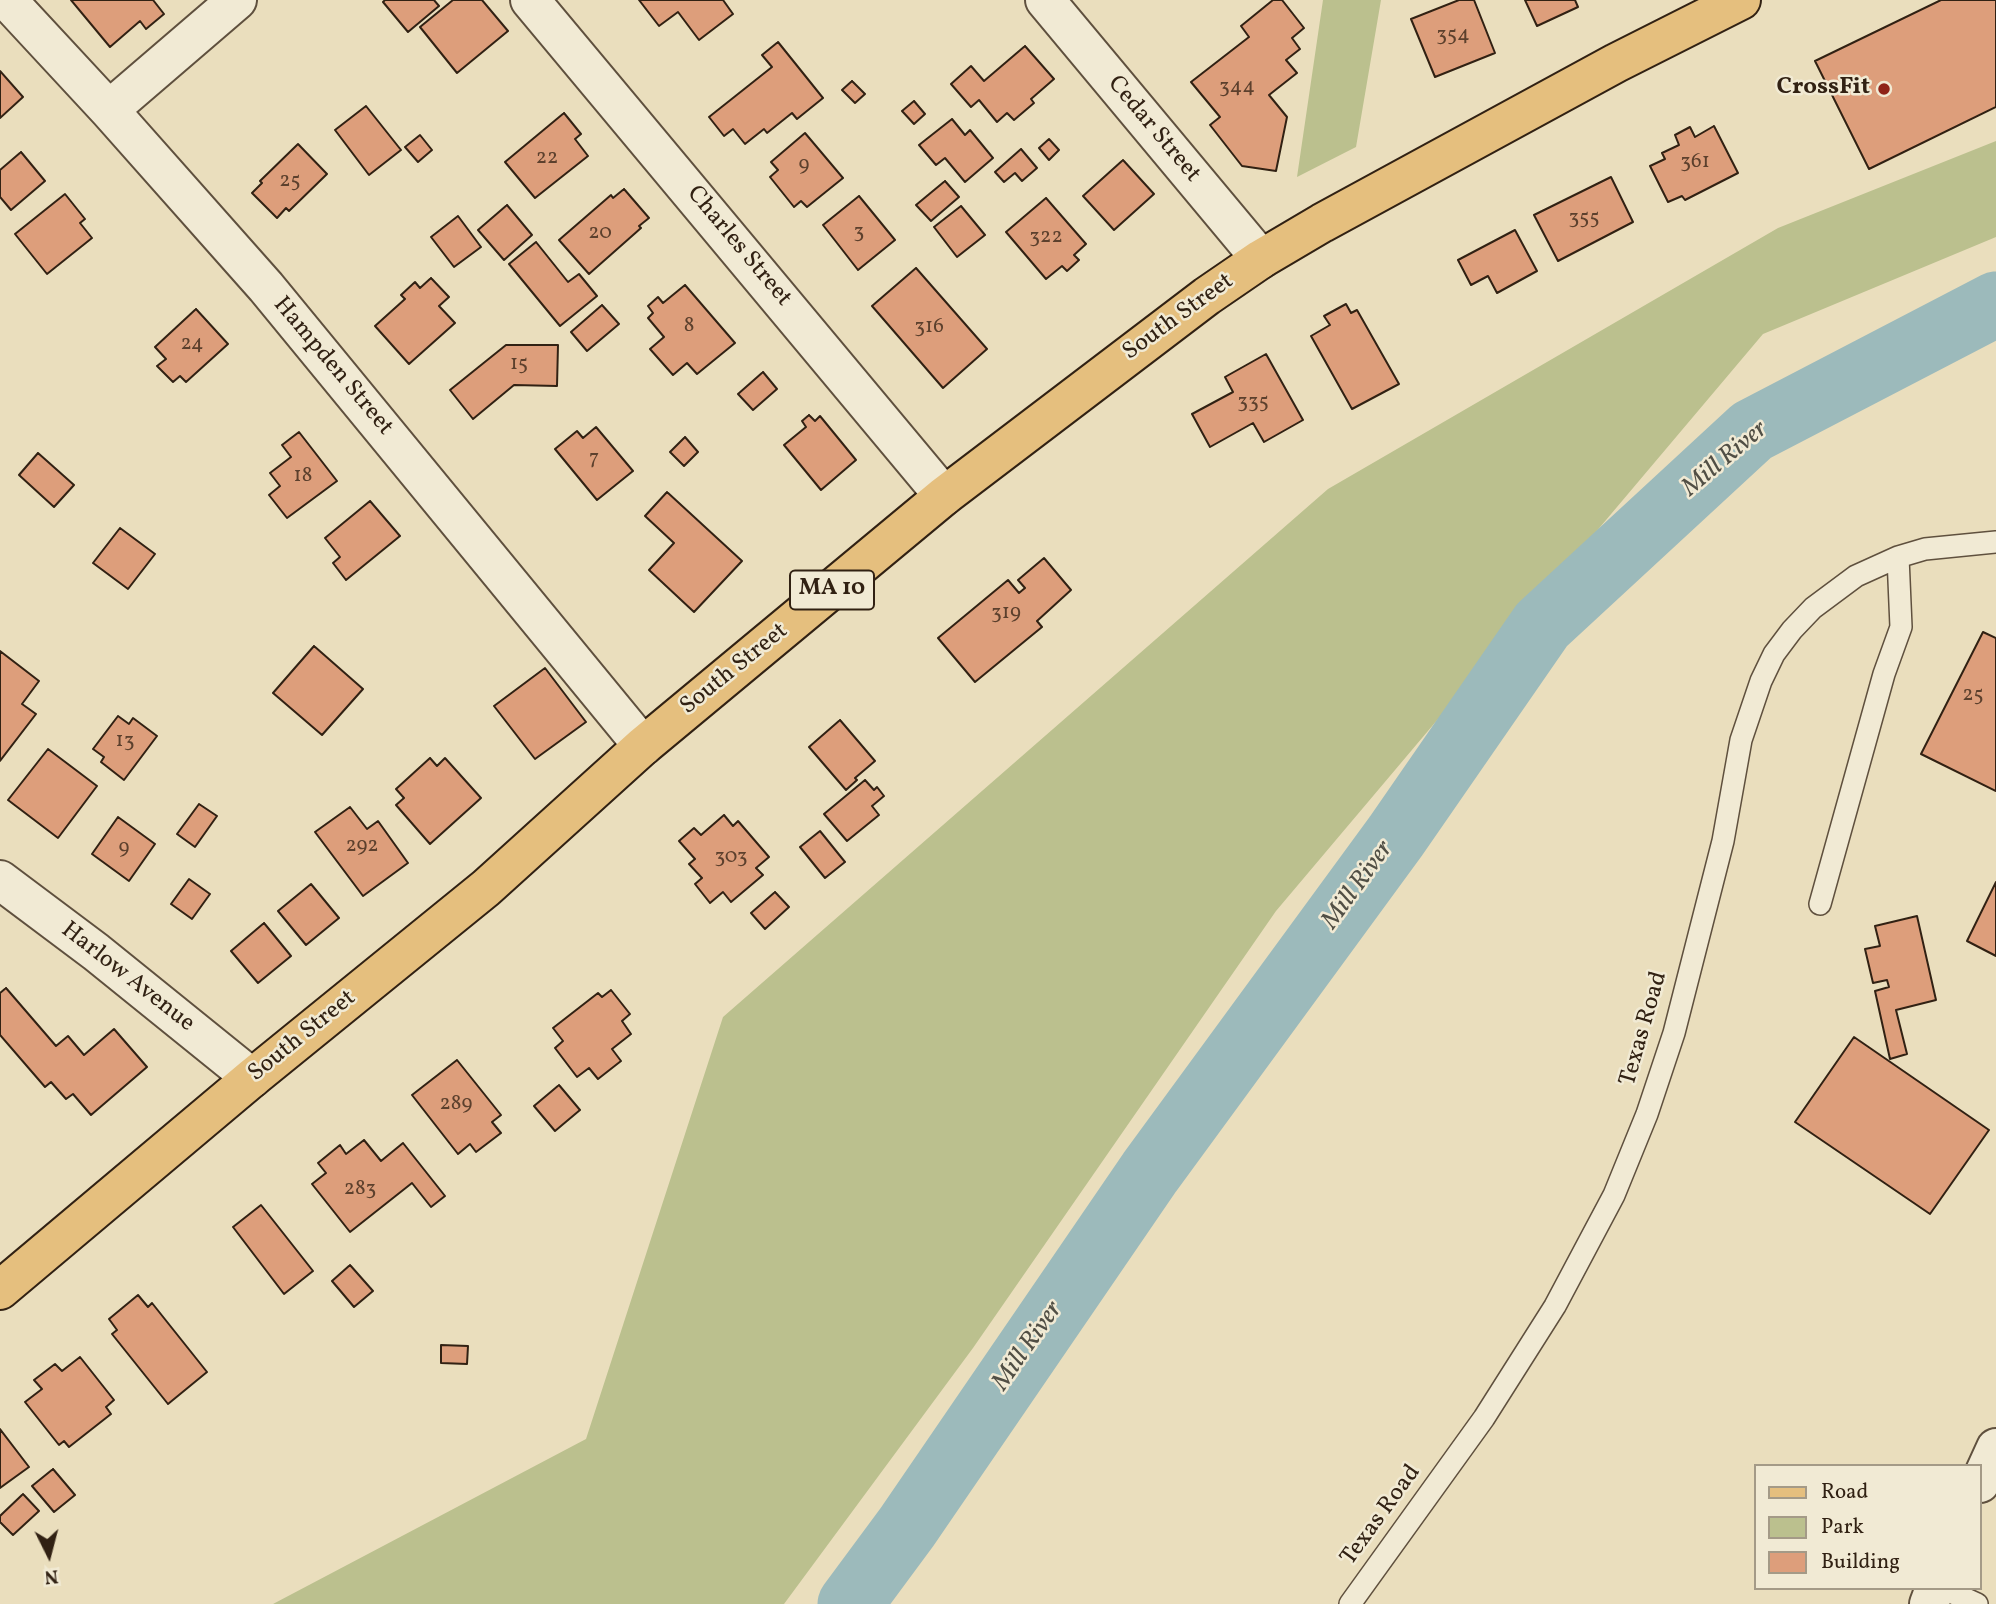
<!DOCTYPE html>
<html>
<head>
<meta charset="utf-8">
<style>
	body { margin:0 }
	#map { position:relative; width:1996px; height:1604px; overflow:hidden; background:#eadebd; font-family:Vollkorn,serif }
	canvas { display:block }
	.legend { position:absolute; left:1754px; top:1464px; width:228px; height:126px; box-sizing:border-box; background:#f1ead4; border:2px solid #a49a87; margin:0; padding:9px 12px; list-style:none; font-size:21px; color:#312113 }
	.legend li { display:flex; align-items:center; gap:14px; height:35px }
	.legend b { width:35px; border:2px solid #a49a87 }
	.north { position:absolute; left:14px; top:1520px; width:70px; height:70px; -webkit-text-stroke:5px #f1ead4; paint-order:stroke; rotate:174deg; font-size:19px; font-weight:700; line-height:28px; text-align:center; color:#312113 }
	.north::after { content:''; display:block; margin:auto; width:24px; height:32px; background:#312113; clip-path:polygon(50% 0,100% 100%,50% 72%,0 100%) }
</style>
</head>
<body>
<div id="map">
<canvas width="1996" height="1604"></canvas>
<ul class="legend">
<li><b style="height:9px;background:#e5bf7e"></b>Road</li>
<li><b style="height:19px;background:#bbc08e"></b>Park</li>
<li><b style="height:19px;background:#dd9e7b"></b>Building</li>
</ul>
<div class="north">N</div>
</div>
<script>
const g = document.querySelector('canvas').getContext('2d');
g.lineJoin = 'round';
function fillPath(path, color) {
  g.fillStyle = color;
  g.fill(path, 'evenodd');
}
function shape(rows) {
  const path = new Path2D();
  for (const r of rows) {
    path.moveTo(r[0], r[1]);
    for (let i = 2; i < r.length; i += 2) path.lineTo(r[i], r[i + 1]);
  }
  return path;
}
function trace(path, color, width, dash) {
  g.strokeStyle = color;
  g.lineWidth = width;
  g.lineCap = dash ? 'butt' : 'round';
  g.setLineDash(dash || []);
  g.stroke(path);
}
function drawText(font, color, halo, rows, align = 'center') {
  g.font = font + ' Vollkorn,serif';
  g.lineWidth = 5;
  g.setLineDash([]);
  g.textBaseline = 'middle';
  g.strokeStyle = halo;
  g.fillStyle = color;
  for (const [text, x, y, turn = 0] of rows) {
    g.save();
    g.translate(x, y);
    g.rotate((+turn || 0) * Math.PI / 180);
    g.textAlign = isNaN(turn) ? turn : align;
    if (halo) g.strokeText(text, 0, 0);
    g.fillText(text, 0, 0);
    g.restore();
  }
}
const green = shape([
	[1323,0,1381,0,1356,147,1297,177],
	[1996,141,1996,237,1763,334,1276,911,973,1348,784,1604,273,1604,586,1439,723,1017,1328,489,1778,228]
]);
const river = shape([
	[850,1604,907,1527,1150,1172,1396,836,1542,625,1752,431,1996,304]
]);
const building = shape([
	[71,0,153,0,164,14,146,29,140,21,110,47,71,0],
	[385,0,434,0,439,6,408,32,383,2,385,0],
	[453,0,482,0,508,31,457,73,420,27,453,0],
	[639,0,723,0,733,14,699,40,678,12,659,26,639,0],
	[1273,0,1282,0,1304,28,1292,38,1300,49,1286,60,1297,73,1269,95,1287,117,1276,171,1242,166,1210,125,1220,117,1191,82,1249,37,1241,26,1273,0],
	[1459,0,1474,0,1495,53,1435,77,1411,19,1459,0],
	[1525,0,1575,0,1578,7,1537,26,1525,0],
	[1941,0,1996,0,1996,107,1869,169,1815,61,1941,0],
	[778,42,823,98,797,119,792,113,767,133,764,129,745,144,733,129,724,136,709,117,772,67,762,55,778,42],
	[1025,46,1054,79,1031,99,1034,103,1014,120,1007,113,997,122,979,100,971,107,951,84,971,66,984,81,1025,46],
	[0,71,23,97,0,118,0,71],
	[852,81,865,94,855,103,842,90,852,81],
	[914,101,925,114,914,124,902,111,914,101],
	[366,106,401,150,369,175,335,130,366,106],
	[564,113,581,134,575,139,588,156,535,198,505,162,564,113],
	[952,119,965,135,970,130,993,158,965,182,945,158,936,165,919,145,952,119],
	[1714,126,1738,173,1685,200,1682,196,1668,202,1650,166,1665,159,1662,153,1679,145,1675,135,1690,127,1695,137,1714,126],
	[805,133,843,178,807,207,801,201,794,207,770,177,778,170,771,162,805,133],
	[420,135,432,150,418,162,405,147,420,135],
	[1049,139,1059,150,1049,160,1039,148,1049,139],
	[298,144,327,174,289,211,286,208,277,218,252,193,262,183,260,181,298,144],
	[1021,149,1037,168,1022,181,1015,173,1004,182,995,172,1021,149],
	[21,152,45,181,11,210,0,197,0,170,21,152],
	[1123,160,1154,194,1114,230,1083,196,1123,160],
	[1611,177,1633,222,1558,261,1534,215,1611,177],
	[945,181,959,197,931,221,916,205,945,181],
	[624,189,649,218,639,226,641,228,589,274,559,240,611,195,613,198,624,189],
	[65,194,85,219,80,223,92,238,47,274,15,234,65,194],
	[859,196,895,240,858,270,823,225,859,196],
	[1046,198,1086,244,1074,255,1079,260,1067,271,1062,266,1046,279,1006,232,1046,198],
	[507,205,532,235,504,260,478,230,507,205],
	[961,206,985,235,957,257,934,227,961,206],
	[458,216,481,247,454,267,431,237,458,216],
	[1515,230,1537,271,1497,293,1488,276,1471,285,1458,260,1515,230],
	[536,242,568,282,579,274,597,296,560,326,509,264,536,242],
	[916,268,987,349,943,388,872,306,916,268],
	[431,278,449,297,439,306,455,323,409,364,375,326,405,299,401,295,415,282,420,288,431,278],
	[685,285,735,343,697,374,687,363,673,375,650,349,664,337,648,318,653,313,648,306,658,297,663,303,685,285],
	[1346,304,1351,313,1357,310,1399,384,1352,409,1311,336,1330,325,1324,316,1346,304],
	[602,305,619,324,587,351,571,332,602,305],
	[196,309,228,344,186,382,180,376,173,382,157,366,166,359,155,347,196,309],
	[506,345,558,345,557,386,514,385,473,419,450,390,506,345],
	[1266,354,1303,420,1264,442,1253,423,1210,447,1192,414,1233,392,1225,377,1266,354],
	[763,372,777,389,753,410,738,394,763,372],
	[809,415,815,421,820,416,856,460,821,490,784,445,806,427,802,421,809,415],
	[596,427,633,471,597,500,555,449,577,431,583,438,596,427],
	[299,432,337,481,287,518,269,495,280,486,270,473,291,457,282,445,299,432],
	[685,437,698,452,684,466,670,452,685,437],
	[38,453,74,485,54,507,19,475,38,453],
	[667,492,742,561,694,612,649,570,674,543,645,516,667,492],
	[370,501,400,536,346,580,333,563,340,557,325,538,370,501],
	[120,528,155,554,128,589,93,563,120,528],
	[1044,558,1071,590,1037,621,1042,627,975,682,938,638,1008,580,1019,593,1025,588,1018,580,1044,558],
	[1983,632,1996,638,1996,791,1921,754,1983,632],
	[314,646,363,689,322,735,273,693,314,646],
	[0,651,39,681,22,704,36,714,0,761,0,651],
	[545,668,586,722,535,759,494,706,545,668],
	[118,716,129,724,133,718,157,736,124,780,101,762,104,757,93,749,118,716],
	[840,720,875,761,855,778,857,780,846,790,809,747,840,720],
	[48,749,97,786,58,838,8,800,48,749],
	[430,758,437,766,445,758,481,798,430,844,396,805,404,798,396,789,430,758],
	[865,780,874,790,877,787,884,796,872,806,879,815,847,841,824,814,865,780],
	[199,804,217,816,195,847,177,834,199,804],
	[350,807,367,829,378,821,408,863,363,896,315,832,350,807],
	[724,815,733,826,738,821,769,857,756,868,763,875,731,902,723,892,710,903,695,884,702,878,689,864,695,859,679,841,694,828,701,835,724,815],
	[118,817,155,844,129,881,92,854,118,817],
	[820,831,845,862,825,878,800,847,820,831],
	[189,879,210,894,192,919,171,904,189,879],
	[1996,882,1996,956,1967,941,1996,882],
	[311,884,339,918,306,945,278,911,311,884],
	[775,892,789,907,765,929,751,913,775,892],
	[1917,916,1936,1000,1896,1010,1907,1054,1890,1059,1875,991,1889,987,1887,980,1873,983,1865,949,1880,946,1875,926,1917,916],
	[264,923,291,956,258,983,231,951,264,923],
	[6,988,56,1046,68,1036,84,1055,114,1029,147,1067,91,1115,73,1094,66,1099,51,1082,45,1087,0,1035,0,993,6,988],
	[611,990,630,1014,622,1021,631,1034,612,1049,621,1061,598,1079,589,1068,577,1077,555,1048,563,1041,553,1028,598,993,602,997,611,990],
	[1854,1037,1989,1130,1930,1214,1795,1122,1854,1037],
	[457,1060,501,1115,492,1122,501,1133,476,1152,470,1144,458,1154,412,1095,457,1060],
	[559,1085,580,1110,555,1131,534,1106,559,1085],
	[364,1140,381,1161,403,1143,445,1196,431,1207,412,1183,350,1232,312,1184,326,1173,318,1163,340,1145,346,1154,364,1140],
	[261,1205,313,1271,284,1294,233,1227,261,1205],
	[350,1265,373,1291,354,1307,332,1281,350,1265],
	[138,1295,148,1307,152,1303,207,1372,168,1404,112,1334,117,1330,109,1319,138,1295],
	[441,1345,468,1346,467,1364,441,1363,441,1345],
	[80,1357,114,1400,106,1407,111,1414,69,1447,64,1441,59,1445,25,1402,42,1389,34,1380,55,1364,62,1371,80,1357],
	[0,1429,29,1467,0,1488,0,1429],
	[53,1469,75,1495,54,1512,32,1486,53,1469],
	[23,1494,39,1511,13,1535,0,1522,0,1516,23,1494]
]);
const lane = shape([
	[1820,904,1884,674,1901,627,1898,557],
	[1942,1588,1977,1604],
	[1350,1604,1484,1418,1555,1306,1614,1195,1647,1114,1674,1033,1723,841,1741,740,1761,681,1774,654,1792,630,1813,608,1856,576,1898,557,1925,549,1996,542]
]);
const street = shape([
	[7,0,109,110,266,287,643,746],
	[530,0,944,496],
	[1045,0,1261,259],
	[109,110,237,0],
	[0,880,96,952,252,1078],
	[1980,1483,1996,1448],
	[1929,1604,1935,1588]
]);
const primary = shape([
	[0,1290,252,1078,486,888,643,746,944,496,1207,296,1261,259,1322,223,1616,63,1741,0]
]);
const markers = [
	[1884,89,7,"#8f2418"]
];
const numberNames = [
	["354",1453,36],
	["344",1237,88],
	["22",547,159],
	["361",1695,163],
	["9",804,166],
	["25",290,182],
	["355",1584,219],
	["3",859,233],
	["20",600,234],
	["322",1046,238],
	["8",689,327],
	["316",929,328],
	["24",192,345],
	["15",519,365],
	["335",1253,403],
	["7",594,460],
	["18",303,477],
	["319",1006,614],
	["25",1973,696],
	["13",125,742],
	["292",362,847],
	["9",124,849],
	["303",731,858],
	["289",456,1105],
	["283",360,1190]
];
const shields = [
	[832,590,84]
];
const shieldNames = [
	["MA 10",832,590]
];
const poiNames = [
	["CrossFit",1870,89]
];
const streetNames = [
	["Cedar Street",1153,130,50],
	["Charles Street",738,247,50],
	["South Street",1179,318,-36],
	["Hampden Street",332,367,50],
	["South Street",735,670,-39],
	["Harlow Avenue",127,978,38],
	["Texas Road",1645,1029,-74],
	["South Street",303,1037,-39],
	["Texas Road",1382,1516,-54]
];
const waterNames = [
	["Mill River",1726,460,-40],
	["Mill River",1359,886,-54],
	["Mill River",1029,1347,-55]
];
fillPath(green, '#bbc08e');
trace(river, '#9cbabb', 65);
fillPath(building, '#dd9e7b');
trace(building, '#312113', 2);
trace(lane, '#5f503e', 24);
trace(street, '#5f503e', 42);
trace(primary, '#312113', 42);
trace(lane, '#f1ead4', 21);
trace(street, '#f1ead4', 38);
trace(primary, '#e5bf7e', 38);
for (const [x, y, r, color] of markers) {
  const dot = new Path2D();
  dot.arc(x, y, r, 0, 2 * Math.PI);
  g.fillStyle = color;
  g.fill(dot);
  trace(dot, '#f1ead4', 2.5);
}
drawText('21px', '#5c402d', null, numberNames);
for (const [x, y, w] of shields) {
  const box = new Path2D();
  box.roundRect(x - w / 2, y - 19.5, w, 39, 5);
  g.fillStyle = '#f1ead4';
  g.fill(box);
  trace(box, '#312113', 2);
}
drawText('bold 23px', '#312113', null, shieldNames);
drawText('bold 24px', '#312113', '#f1ead4', poiNames, 'right');
drawText('24px', '#312113', '#f1ead4', streetNames);
drawText('italic 26px', '#514f45', '#f1ead4', waterNames);
</script>
</body>
</html>
